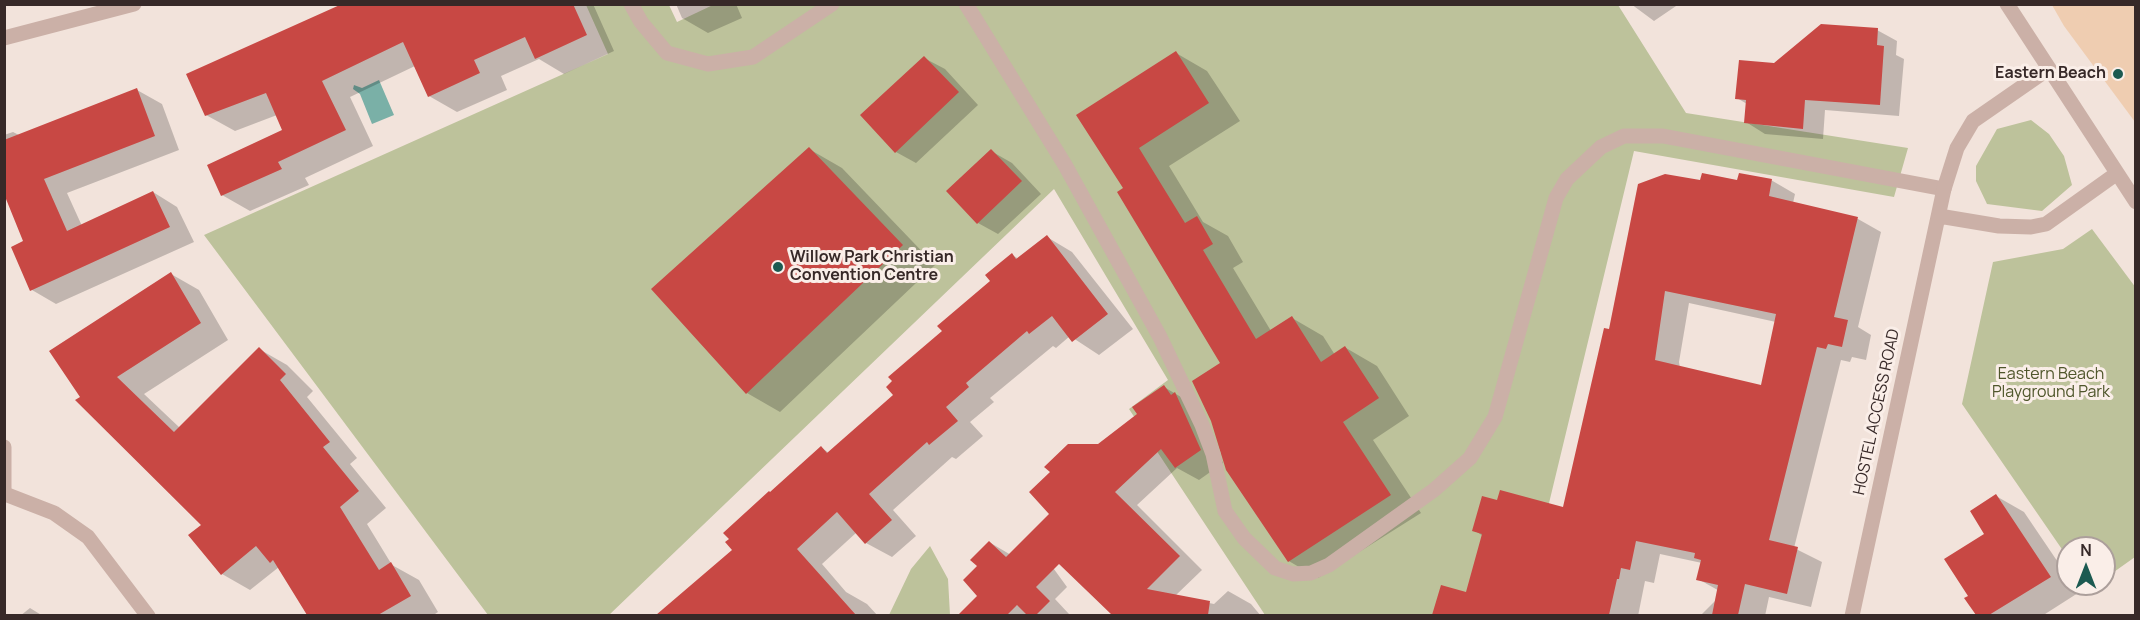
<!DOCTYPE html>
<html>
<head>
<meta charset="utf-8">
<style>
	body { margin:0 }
	#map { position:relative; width:2140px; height:620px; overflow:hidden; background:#f2e3db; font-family:Manrope,sans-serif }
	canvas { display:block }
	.frame { position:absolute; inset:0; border:6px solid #372928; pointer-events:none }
	.north { position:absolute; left:2056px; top:536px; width:60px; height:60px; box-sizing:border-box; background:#faeee8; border:2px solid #ac9f9b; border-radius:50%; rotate:0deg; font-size:16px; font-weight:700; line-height:24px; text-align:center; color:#372928 }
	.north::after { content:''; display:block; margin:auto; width:21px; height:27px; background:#1c5a51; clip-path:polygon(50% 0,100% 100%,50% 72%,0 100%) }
</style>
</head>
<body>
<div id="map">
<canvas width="2140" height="620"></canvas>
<div class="frame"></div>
<div class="north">N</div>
</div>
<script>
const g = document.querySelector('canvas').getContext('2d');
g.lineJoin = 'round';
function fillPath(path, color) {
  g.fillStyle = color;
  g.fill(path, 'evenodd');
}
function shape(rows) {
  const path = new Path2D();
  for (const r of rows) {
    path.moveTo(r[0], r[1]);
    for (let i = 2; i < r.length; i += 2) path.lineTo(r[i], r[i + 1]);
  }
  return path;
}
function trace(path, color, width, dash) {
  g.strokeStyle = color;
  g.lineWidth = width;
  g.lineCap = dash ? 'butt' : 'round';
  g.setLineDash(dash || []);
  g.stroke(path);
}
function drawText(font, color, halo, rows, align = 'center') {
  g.font = font + ' Manrope,sans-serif';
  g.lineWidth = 6;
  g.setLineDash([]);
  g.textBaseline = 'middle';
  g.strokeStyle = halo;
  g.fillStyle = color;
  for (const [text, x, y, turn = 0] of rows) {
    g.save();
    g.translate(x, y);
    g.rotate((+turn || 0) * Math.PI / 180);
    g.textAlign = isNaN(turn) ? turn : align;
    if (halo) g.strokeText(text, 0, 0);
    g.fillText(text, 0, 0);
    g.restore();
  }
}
const green = shape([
	[715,4,1618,5,1686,113,1908,148,1894,197,1634,151,1522,615,1265,615,1129,409,1168,380,1054,189,609,615,488,615,204,235,608,54,586,5,669,5,677,22],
	[2031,120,2049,134,2064,156,2072,185,2042,211,1987,204,1976,181,1976,166,1997,129],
	[2092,229,2136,288,2135,557,2104,579,2104,548,2068,548,2068,558,1962,404,1993,262,2063,249],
	[930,546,948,579,950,615,889,615,911,569]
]);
const sand = shape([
	[2052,5,2135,5,2135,122,2064,26]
]);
const water = shape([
	[379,80,394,115,372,124,360,94,353,89,354,85,362,88]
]);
const shadow = shape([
	[341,4,593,4,614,51,564,74,539,59,501,76,507,90,457,112,429,96,415,66,350,97,373,146,305,178,309,185,250,211,222,195,284,131,277,115,235,131,206,115],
	[676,4,736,4,742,18,708,33,682,18],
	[1631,4,1679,4,1654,21],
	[1877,30,1897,41,1896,55,1904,59,1899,116,1825,110,1823,139,1765,134,1746,122,1747,104,1737,98,1774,65],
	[1176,53,1207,71,1240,121,1169,166,1203,222,1228,236,1243,262,1233,268,1271,331,1292,318,1323,336,1335,355,1346,348,1377,366,1409,416,1373,440,1421,513,1318,578,1287,560,1222,363,1125,189,1078,115],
	[924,58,945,69,978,105,916,163,896,152],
	[137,90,162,104,179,150,67,193,82,226,153,192,177,207,194,242,56,304,32,290,25,242,4,190,4,135,13,132,19,135],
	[809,149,842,168,935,265,780,412,747,393],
	[991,151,1012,163,1041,194,998,234,978,223],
	[1771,180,1795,194,1793,203,1858,219,1881,232,1858,327,1871,335,1866,360,1852,357,1850,362,1841,360,1794,548,1822,562,1811,607,1769,597,1765,616,1700,616,1723,593,1698,579,1702,563,1660,554,1654,583,1645,581,1638,616,1433,616,1442,587,1467,594,1483,536,1474,530,1498,502,1564,509,1610,331,1701,182],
	[1689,303,1776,322,1762,387,1680,368,1679,362],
	[1047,237,1072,252,1133,329,1099,355,1070,336,1056,348,1053,346,990,398,994,402,970,422,983,436,956,459,952,457,893,510,916,536,892,557,866,543,857,532,822,564,846,592,867,604,878,616,659,616,734,550,822,448,829,453,895,395,944,331,992,282,1012,255,1019,259],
	[171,274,199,290,228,340,144,394,180,428,259,349,287,365,313,391,307,397,357,458,350,464,386,508,367,524,392,565,419,580,438,612,432,616,308,616,279,567,250,590,222,574,203,525,82,398],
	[1164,387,1198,407,1223,463,1199,480,1177,468,1137,505,1202,570,1175,596,1214,604,1228,591,1251,604,1261,616,1143,616,1035,488,1052,473,1099,446,1139,414],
	[1996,496,2024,512,2068,577,2068,584,2072,584,2078,593,2042,616,1977,616,1966,598,1970,596],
	[989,542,1011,555,1043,554,1067,587,1055,599,1069,614,983,616,971,604,979,596,979,566],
	[30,608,43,616,20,616]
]);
const building = shape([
	[342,4,573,4,587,35,535,59,525,37,474,60,480,73,428,97,403,42,322,81,346,130,278,162,282,169,221,196,207,165,282,130,266,93,205,116,186,74],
	[1821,24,1878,28,1877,45,1884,46,1880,105,1805,100,1803,129,1744,123,1746,100,1735,99,1739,60,1774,63],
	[1176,51,1209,103,1139,148,1185,223,1197,216,1213,244,1203,250,1256,339,1292,316,1321,362,1345,346,1379,398,1343,422,1391,495,1288,562,1226,470,1211,421,1192,381,1220,363,1117,192,1123,188,1076,115],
	[924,56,959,92,895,153,860,115],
	[137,88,155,136,44,179,67,231,153,191,170,227,30,291,11,247,23,241,4,194,4,140],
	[809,147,903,245,746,394,651,289],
	[991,149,1022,181,977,224,946,191],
	[1702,173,1737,180,1739,173,1772,179,1769,196,1858,217,1834,317,1848,320,1842,347,1828,344,1826,349,1817,347,1769,540,1798,547,1787,594,1745,584,1738,615,1712,615,1718,585,1696,580,1701,560,1694,558,1695,553,1636,541,1630,570,1621,568,1619,579,1617,579,1609,615,1432,615,1441,585,1466,592,1482,534,1472,531,1482,496,1497,500,1500,490,1563,507,1604,328,1609,329,1638,184,1665,174,1700,180],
	[1665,291,1776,314,1761,385,1655,360],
	[1047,235,1108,314,1072,342,1052,316,1029,334,1027,331,966,383,969,387,946,407,958,421,929,445,927,442,869,494,892,520,865,544,837,512,797,549,856,615,656,615,732,550,725,542,729,539,723,533,769,491,770,492,821,446,827,453,893,395,886,387,892,381,888,377,942,331,937,326,990,281,985,275,1012,253,1016,259],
	[171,272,201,323,117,377,174,432,259,347,286,374,280,380,330,442,323,447,359,491,340,507,379,570,391,562,411,596,378,615,307,615,273,560,270,563,256,546,221,575,188,535,201,525,75,400,80,397,49,351],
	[1164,385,1171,395,1175,392,1201,450,1175,468,1161,449,1115,492,1180,556,1147,589,1210,601,1208,615,1112,615,1059,564,1036,587,1050,601,1036,615,1027,615,1017,605,1007,615,958,615,977,596,963,580,977,566,970,560,989,541,1006,557,1049,514,1029,492,1050,472,1044,467,1068,444,1098,444,1137,414,1132,407],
	[1996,494,2051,577,1989,615,1976,615,1964,598,1968,596,1944,559,1984,534,1970,511]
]);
const service = shape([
	[631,4,641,22,667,53,708,64,753,57,832,4],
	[966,4,1065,165,1160,337,1202,425,1213,454,1225,511,1244,538,1275,568,1293,574,1311,573,1329,565,1434,490,1470,458,1495,417,1556,198,1567,179,1601,147,1624,136,1663,136,1944,189]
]);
const minor = shape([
	[2007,4,2136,202],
	[4,38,134,4],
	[1939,216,1999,226,2031,227,2046,224,2116,174],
	[4,447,4,495],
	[5,494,54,513,88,537,148,616],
	[1852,616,1944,189,1957,148,1973,121,2048,69]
]);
const markers = [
	[2118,74,6,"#1c5a51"],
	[778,267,6,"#1c5a51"]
];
const poiNames = [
	["Eastern Beach",2106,74],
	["Willow Park Christian",790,258,"left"],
	["Convention Centre",790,276,"left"]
];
const parkNames = [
	["Eastern Beach",2051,375],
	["Playground Park",2051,393]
];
const streetNames = [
	["HOSTEL ACCESS ROAD",1877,412,-78]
];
fillPath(green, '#bdc29b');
fillPath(sand, '#efcdb1');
fillPath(water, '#7ab0a7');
fillPath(shadow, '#0003');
fillPath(building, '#c84844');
trace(service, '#cbb0a7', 15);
trace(minor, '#cbb0a7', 15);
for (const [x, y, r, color] of markers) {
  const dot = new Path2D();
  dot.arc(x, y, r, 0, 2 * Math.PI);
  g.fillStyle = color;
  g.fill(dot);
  trace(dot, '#faeee8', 2);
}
drawText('bold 16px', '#372928', '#faeee8', poiNames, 'right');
drawText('16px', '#4f562b', '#faeee8', parkNames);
drawText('16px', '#372928', '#faeee8', streetNames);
</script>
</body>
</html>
